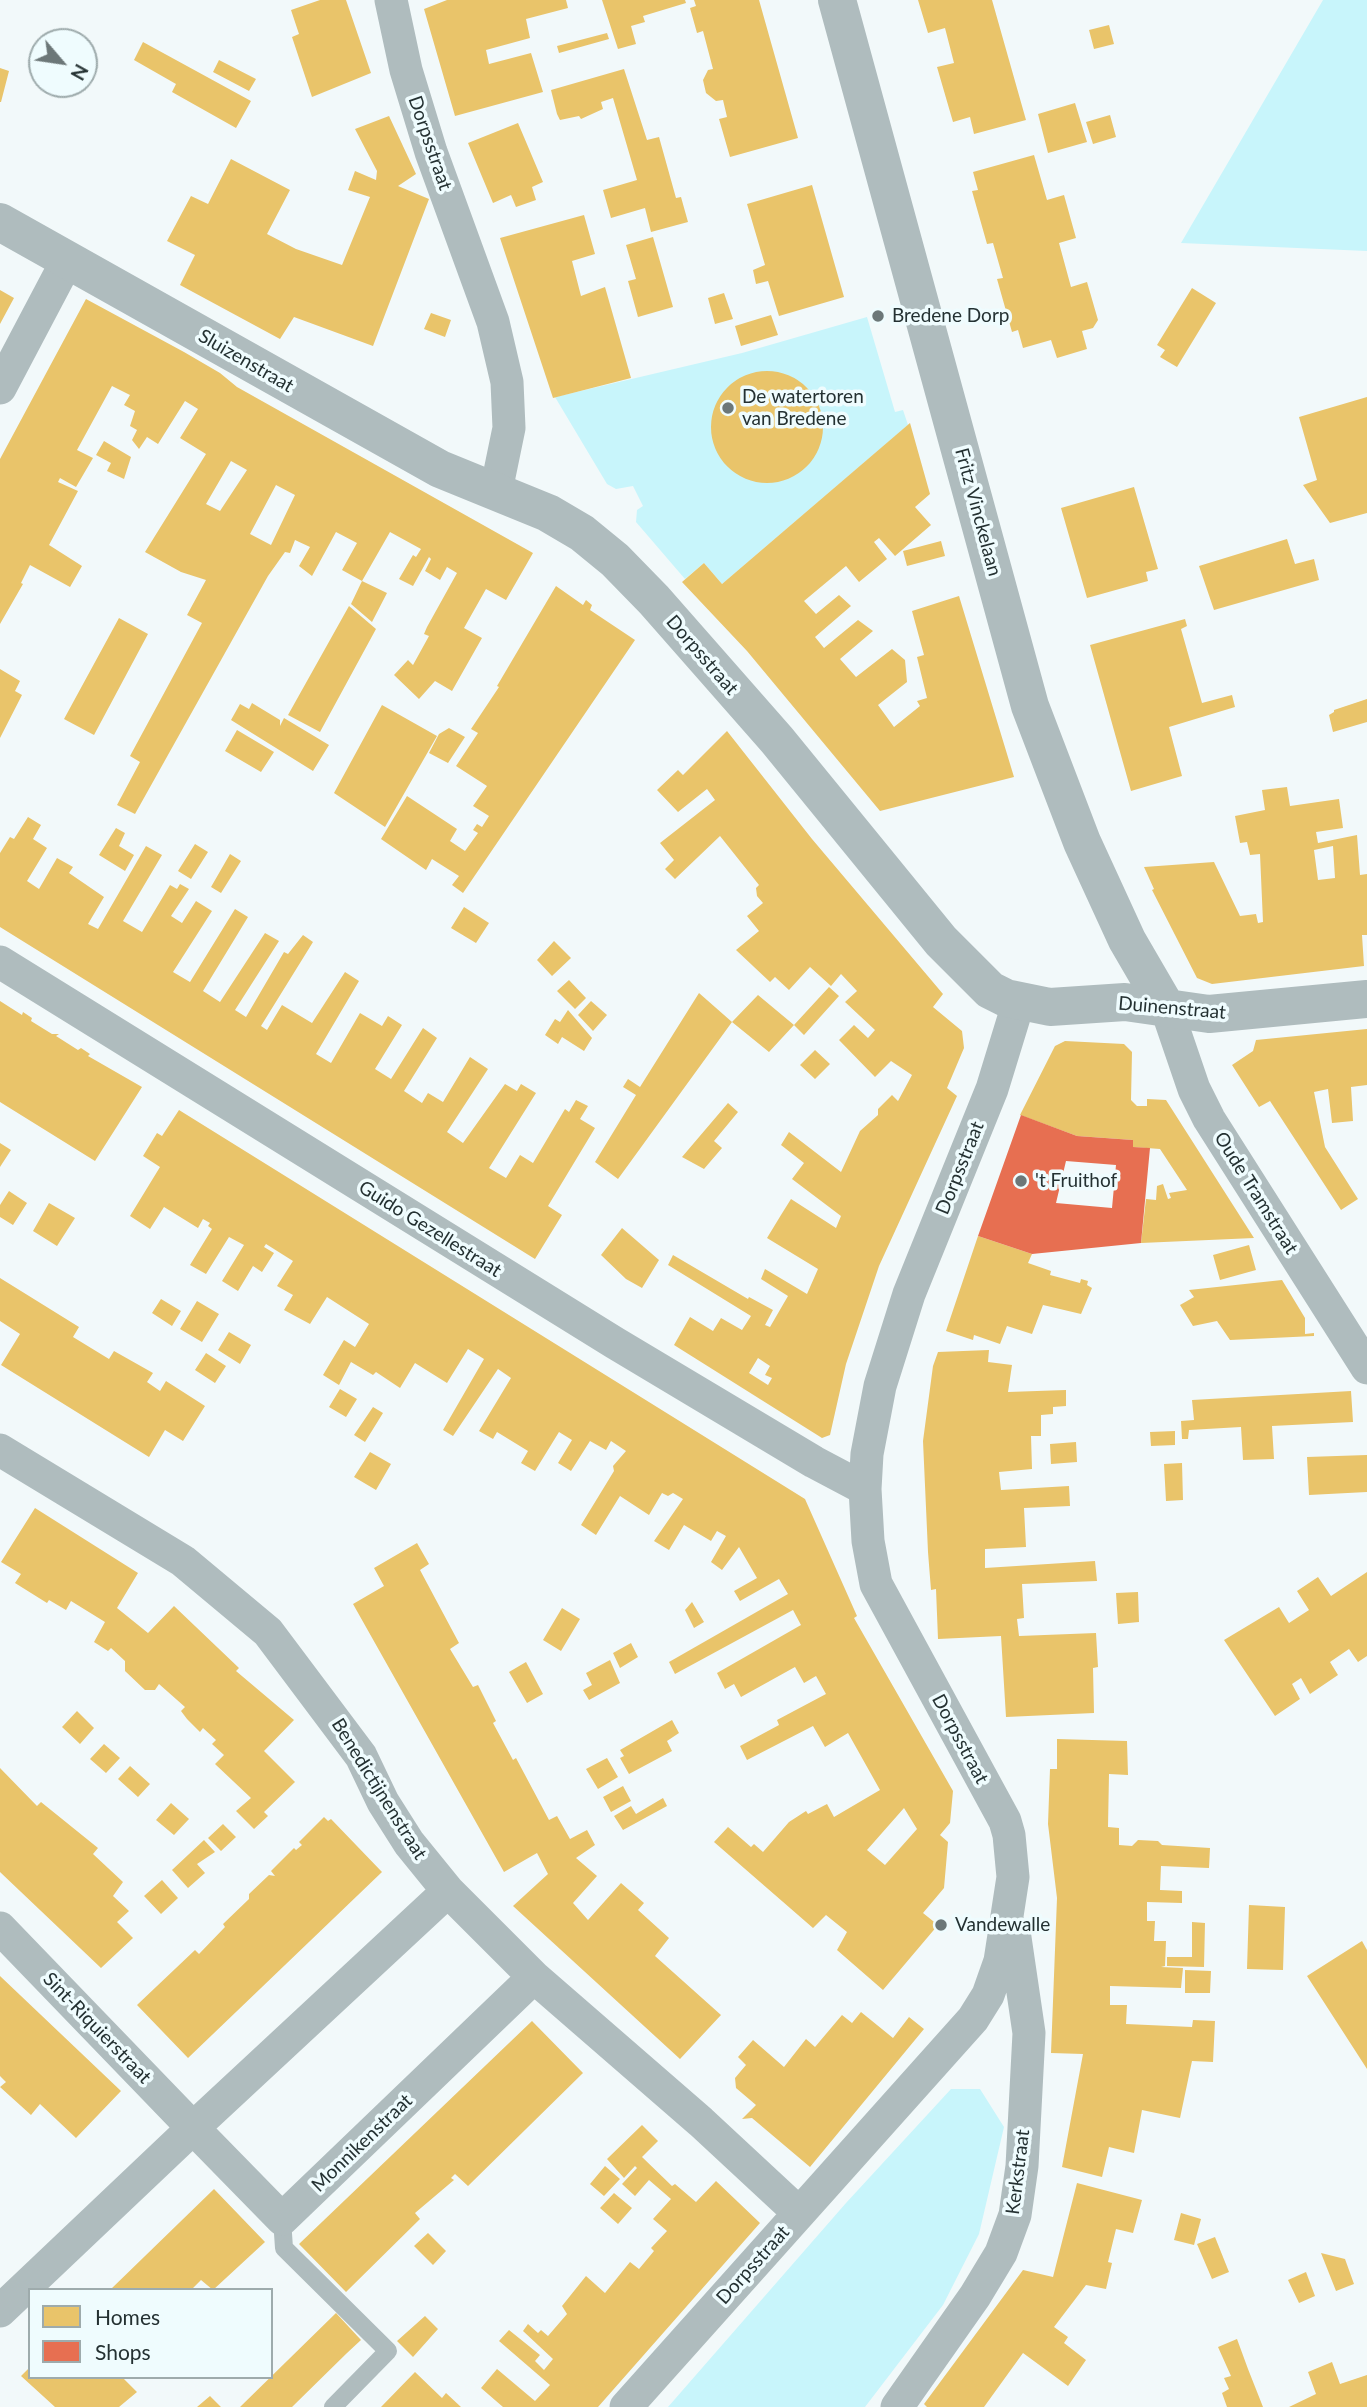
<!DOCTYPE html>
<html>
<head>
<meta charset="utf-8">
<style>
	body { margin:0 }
	#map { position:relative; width:1367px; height:2407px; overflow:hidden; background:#f2f9fa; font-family:Lato,sans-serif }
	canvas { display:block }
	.legend { position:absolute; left:28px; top:2288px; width:245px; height:91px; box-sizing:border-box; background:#effcfe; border:2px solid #9eabac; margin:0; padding:9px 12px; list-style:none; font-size:21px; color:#243132 }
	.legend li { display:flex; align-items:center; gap:14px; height:35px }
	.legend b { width:35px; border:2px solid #9eabac }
	.north { position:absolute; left:28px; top:28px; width:70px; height:70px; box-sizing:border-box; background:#effcfe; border:2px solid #9eabac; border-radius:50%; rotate:119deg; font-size:19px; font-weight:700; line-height:28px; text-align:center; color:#243132 }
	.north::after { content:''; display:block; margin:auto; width:24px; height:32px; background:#6c7778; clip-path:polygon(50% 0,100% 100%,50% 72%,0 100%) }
</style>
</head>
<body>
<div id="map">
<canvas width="1367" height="2407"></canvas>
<ul class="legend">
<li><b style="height:19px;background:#e9c46a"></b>Homes</li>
<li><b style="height:19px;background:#e76f51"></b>Shops</li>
</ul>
<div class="north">N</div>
</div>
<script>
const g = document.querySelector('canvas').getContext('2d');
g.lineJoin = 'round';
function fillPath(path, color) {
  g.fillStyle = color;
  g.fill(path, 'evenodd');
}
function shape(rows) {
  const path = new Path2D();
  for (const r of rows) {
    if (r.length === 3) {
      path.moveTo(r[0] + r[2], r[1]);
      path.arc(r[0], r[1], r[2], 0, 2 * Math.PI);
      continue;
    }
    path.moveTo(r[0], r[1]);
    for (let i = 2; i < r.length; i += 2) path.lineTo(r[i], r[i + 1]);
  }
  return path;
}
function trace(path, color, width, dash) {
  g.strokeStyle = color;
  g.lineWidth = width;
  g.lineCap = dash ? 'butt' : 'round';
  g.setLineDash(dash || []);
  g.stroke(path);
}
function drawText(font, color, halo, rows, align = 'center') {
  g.font = font + ' Lato,sans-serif';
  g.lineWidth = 7;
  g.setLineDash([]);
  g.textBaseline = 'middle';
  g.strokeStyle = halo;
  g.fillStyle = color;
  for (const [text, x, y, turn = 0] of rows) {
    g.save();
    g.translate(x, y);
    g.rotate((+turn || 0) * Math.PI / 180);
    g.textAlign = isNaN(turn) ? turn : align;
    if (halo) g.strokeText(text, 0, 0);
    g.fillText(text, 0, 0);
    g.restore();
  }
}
const green = shape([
	[1323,0,1367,0,1367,251,1181,243],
	[867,317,895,412,903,410,908,425,722,584,704,563,685,579,636,522,637,510,643,506,633,486,616,489,607,484,555,397,742,353],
	[951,2089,980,2089,1004,2127,979,2234,943,2305,865,2407,668,2407,846,2203]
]);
const homes = shape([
	[320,0,346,0,371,73,312,97,292,37,299,34,291,10],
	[447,0,566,0,568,8,526,19,530,38,486,50,489,64,531,53,543,92,455,116,424,9],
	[602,0,685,0,686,3,643,16,645,22,631,26,636,44,618,49],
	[694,0,759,0,798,138,730,157,719,119,727,117,723,100,716,101,706,93,703,80,708,70,713,69,703,31,697,33,690,8,696,6],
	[918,0,992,0,1026,120,974,134,970,117,953,122,937,67,954,63,945,28,928,33],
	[1109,25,1114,44,1094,49,1089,30],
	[607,33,609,39,559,53,557,46],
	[143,42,251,101,236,128,172,92,176,84,134,60],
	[219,60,256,79,249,91,213,72],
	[0,68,9,71,1,102,0,102],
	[624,69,647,140,659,137,676,198,681,197,688,222,651,232,645,208,611,218,603,190,637,180,613,98,601,102,603,109,581,119,579,116,560,120,557,114,551,90],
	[1075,103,1087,142,1048,153,1038,114],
	[1110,115,1116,137,1093,144,1086,122],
	[389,116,416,174,398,186,429,199,373,346,294,317,280,339,180,285,195,255,167,241,191,196,208,204,231,159,290,190,267,234,296,249,342,265,370,197,348,190,355,171,376,180,377,171,355,129],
	[518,123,543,182,532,187,536,200,516,207,511,195,493,203,468,143],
	[1034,155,1047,200,1064,195,1076,238,1059,243,1071,287,1087,282,1098,320,1093,328,1082,331,1087,349,1057,358,1051,340,1023,348,1018,330,1012,332,997,279,1003,278,993,243,987,244,972,191,978,190,973,172],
	[812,185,844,297,779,316,768,281,756,284,753,270,765,265,747,204],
	[584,215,595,254,572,261,581,296,605,287,631,378,553,398,500,238],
	[653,237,673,307,638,317,628,281,636,279,626,245],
	[1192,288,1216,303,1177,367,1160,357,1165,350,1157,345],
	[0,290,14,298,0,324],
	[724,293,733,319,715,324,708,298],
	[86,299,184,352,220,373,237,387,533,553,506,600,486,589,464,628,482,638,452,691,435,681,419,699,394,675,408,660,413,665,429,636,424,634,427,627,457,573,447,567,440,580,425,571,431,559,429,557,413,586,399,579,413,555,416,557,421,549,390,532,362,581,342,570,357,543,336,532,312,576,299,566,310,547,295,540,290,553,285,552,268,576,135,814,117,805,140,762,130,756,202,623,187,615,206,580,181,572,145,552,206,454,180,438,198,409,185,401,158,444,147,437,139,449,132,440,137,430,130,426,135,411,124,405,130,395,112,386,77,450,93,458,76,487,60,478,58,482,78,491,49,545,82,566,70,587,30,565,21,583,23,584,0,624,0,459],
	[231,461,247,470,220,511,206,504],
	[276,485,295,495,271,545,250,534],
	[431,313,451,320,445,337,424,329],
	[771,315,778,335,741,346,735,326],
	[767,427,56],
	[1367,397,1367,513,1330,523,1303,485,1317,480,1299,417],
	[910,423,930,494,915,507,931,525,895,556,879,538,874,542,887,559,859,582,846,566,804,601,816,614,839,595,851,606,815,637,824,648,858,620,873,631,840,659,856,677,892,649,905,660,907,682,878,705,894,727,920,706,917,701,927,698,917,657,924,655,912,611,959,596,1014,777,880,811,747,651,682,582,704,563,722,584],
	[104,441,131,457,124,479,107,471,111,463,96,455],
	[1134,487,1158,569,1146,572,1148,581,1087,598,1061,508],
	[1287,539,1295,564,1314,559,1319,580,1214,610,1199,566],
	[941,541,945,556,907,566,903,551],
	[362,581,387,593,372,622,351,604],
	[556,586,583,605,586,600,592,605,590,610,635,640,463,893,452,885,459,876,432,859,426,870,381,839,407,796,457,829,450,841,465,851,478,833,473,830,477,824,482,827,489,816,473,806,487,786,456,766,478,733,471,729,499,687,497,686],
	[349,606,376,629,320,732,288,715],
	[119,618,148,634,94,735,64,719],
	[1185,619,1187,626,1181,629,1202,703,1232,695,1235,707,1169,727,1182,776,1131,791,1090,645],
	[0,669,20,681,15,691,22,695,0,738],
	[1367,699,1367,722,1333,732,1329,715,1334,712,1334,710],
	[252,703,280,720,280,726,284,718,329,745,313,771,231,720,240,704,249,709],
	[382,705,437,736,385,827,334,793],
	[449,728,465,737,448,763,429,753,439,734],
	[237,730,274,752,261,772,225,751],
	[727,731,812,839,943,994,933,1007,962,1031,964,1048,947,1088,957,1096,879,1266,846,1364,830,1435,822,1438,674,1345,690,1317,713,1331,721,1318,742,1330,751,1316,668,1265,673,1255,748,1299,749,1297,773,1310,765,1325,770,1327,788,1296,761,1279,765,1269,807,1294,818,1269,767,1238,781,1215,791,1199,836,1228,841,1216,792,1179,804,1163,781,1145,789,1132,841,1172,860,1131,878,1115,878,1109,892,1095,898,1101,912,1075,891,1061,875,1077,839,1040,854,1025,868,1038,875,1030,845,1002,857,991,841,974,831,986,810,967,789,990,775,977,770,982,736,950,759,931,747,916,763,903,757,896,756,888,759,885,720,836,675,879,665,869,674,860,660,843,715,800,707,789,678,812,657,790,678,770,683,775],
	[758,1358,770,1366,765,1375,772,1378,768,1385,749,1373],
	[1287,787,1290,806,1339,799,1343,828,1316,832,1318,843,1357,835,1360,875,1367,874,1367,935,1362,935,1364,966,1212,984,1197,978,1152,890,1154,889,1144,867,1214,862,1240,916,1256,914,1258,923,1263,922,1260,854,1250,855,1247,842,1240,843,1235,816,1265,810,1262,790],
	[1333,846,1335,878,1318,880,1314,850],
	[28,817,41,825,33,839,47,848,27,881,39,889,57,858,73,867,69,873,104,897,88,924,98,929,146,846,162,855,123,921,142,932,170,885,177,889,180,884,189,889,171,916,182,923,196,901,212,911,173,972,190,982,235,909,248,917,203,991,220,1002,265,933,279,941,235,1010,246,1017,284,952,288,954,303,935,313,942,261,1026,267,1030,282,1005,312,1023,345,972,359,981,316,1054,331,1063,360,1013,382,1026,388,1016,402,1025,375,1069,391,1079,423,1028,437,1038,404,1091,422,1103,428,1093,443,1102,470,1057,488,1069,447,1132,463,1143,505,1084,517,1091,521,1084,536,1093,489,1168,506,1178,520,1155,533,1163,565,1109,569,1112,576,1100,588,1106,580,1119,595,1128,548,1206,562,1215,535,1259,0,927,0,853,10,837,14,839],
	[116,828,125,833,119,846,134,855,125,871,99,855],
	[195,844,208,852,191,879,178,871],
	[230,854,241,861,221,893,211,887],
	[464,907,489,923,476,943,451,928],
	[554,941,571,958,552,976,537,960],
	[569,980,586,998,575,1009,557,991],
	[829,987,839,996,804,1035,794,1025],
	[699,993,732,1022,618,1179,595,1162,636,1095,623,1087,628,1079,640,1087],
	[758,995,794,1025,769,1052,732,1022],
	[0,1001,22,1015,23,1012,32,1018,31,1021,52,1034,59,1034,56,1036,78,1050,81,1048,90,1054,88,1056,142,1087,95,1161,0,1102],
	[591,1001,607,1015,593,1031,578,1015],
	[568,1010,592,1038,584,1051,562,1037,558,1044,545,1035,555,1019,560,1022],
	[1367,1029,1367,1085,1351,1087,1353,1121,1332,1123,1328,1089,1314,1092,1325,1147,1358,1199,1341,1210,1270,1101,1259,1107,1232,1065,1253,1051,1256,1040],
	[1065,1041,1124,1044,1132,1052,1131,1100,1137,1106,1147,1106,1147,1099,1166,1100,1254,1238,1141,1243,1146,1199,1156,1200,1157,1186,1163,1184,1168,1199,1171,1198,1169,1193,1187,1190,1160,1149,1133,1147,1133,1140,1077,1136,1020,1115,1055,1046],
	[815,1050,830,1064,815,1079,800,1065],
	[728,1103,738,1112,714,1141,722,1148,704,1169,682,1157],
	[179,1110,805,1499,857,1616,854,1618,953,1791,950,1823,940,1835,948,1842,944,1888,923,1913,938,1925,883,1990,837,1950,847,1932,826,1915,813,1928,714,1842,728,1827,751,1847,754,1844,763,1852,789,1822,806,1811,808,1814,827,1804,834,1817,880,1790,848,1733,825,1747,813,1726,747,1760,740,1746,779,1725,777,1720,826,1694,816,1676,804,1683,795,1667,741,1697,734,1684,725,1689,717,1673,801,1625,793,1610,675,1674,669,1662,788,1594,779,1579,740,1601,734,1591,757,1578,739,1547,722,1570,711,1562,726,1536,717,1531,711,1541,684,1525,669,1550,654,1541,683,1499,673,1493,668,1496,662,1493,649,1515,620,1496,596,1535,581,1525,614,1471,613,1466,626,1451,611,1441,606,1450,590,1441,571,1471,558,1463,572,1440,559,1432,535,1471,521,1463,528,1451,497,1432,493,1439,479,1431,511,1378,498,1369,453,1436,443,1430,484,1359,468,1349,447,1383,415,1363,400,1388,376,1372,373,1375,351,1362,339,1385,323,1375,344,1340,355,1347,369,1324,327,1297,310,1324,284,1310,293,1295,277,1286,293,1261,266,1244,264,1247,274,1253,262,1272,253,1266,238,1291,222,1281,244,1245,229,1237,206,1274,190,1265,212,1229,208,1226,210,1223,203,1219,198,1228,164,1207,150,1229,130,1216,160,1167,143,1156,157,1133,162,1136],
	[904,1808,917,1829,885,1865,867,1850],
	[0,1143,11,1150,0,1167],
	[9,1191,27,1203,13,1225,0,1217,0,1205],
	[49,1203,75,1218,57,1246,33,1231],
	[622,1228,659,1260,642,1288,626,1279,601,1255],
	[978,1236,1032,1254,1028,1263,1051,1271,1050,1275,1080,1283,1081,1279,1088,1281,1087,1285,1092,1288,1081,1314,1043,1305,1032,1334,1007,1326,1000,1344,974,1335,973,1340,946,1331],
	[1249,1245,1256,1270,1220,1280,1213,1255],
	[0,1278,79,1327,73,1337,109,1359,114,1351,153,1373,147,1382,160,1391,166,1381,205,1406,183,1441,165,1430,149,1457,1,1365,20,1334,0,1321],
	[1282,1280,1305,1318,1305,1334,1314,1333,1314,1336,1230,1340,1217,1321,1193,1326,1180,1305,1194,1297,1189,1290],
	[161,1299,181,1311,172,1326,152,1313],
	[197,1301,219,1314,202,1342,180,1329],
	[229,1332,251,1345,240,1364,218,1350],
	[989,1350,988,1362,1012,1365,1008,1392,1066,1390,1066,1406,1053,1407,1053,1414,1041,1415,1041,1436,1031,1436,1032,1469,999,1472,1001,1490,1069,1486,1070,1506,1024,1508,1026,1547,985,1549,985,1568,1095,1561,1097,1581,1022,1584,1024,1618,1017,1619,1019,1636,1096,1633,1098,1667,1093,1668,1094,1713,1006,1717,1001,1636,938,1639,936,1589,931,1590,928,1552,923,1441,933,1366,938,1352],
	[206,1353,226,1366,215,1383,195,1370],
	[340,1389,357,1399,346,1417,329,1407],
	[1351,1391,1353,1422,1272,1426,1274,1459,1243,1460,1241,1427,1189,1430,1188,1439,1182,1439,1181,1421,1194,1420,1192,1400],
	[373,1407,383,1413,365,1442,354,1435],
	[1175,1431,1175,1445,1151,1446,1150,1432],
	[1076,1442,1077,1462,1051,1464,1050,1444],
	[370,1452,391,1464,376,1490,354,1477],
	[1367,1455,1367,1492,1309,1495,1307,1457],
	[1182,1463,1183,1500,1166,1501,1164,1464],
	[35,1508,138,1573,117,1608,148,1633,174,1606,239,1668,236,1671,294,1720,264,1751,295,1782,264,1812,268,1816,254,1829,236,1811,251,1798,215,1764,224,1755,212,1744,216,1740,203,1728,200,1732,187,1719,181,1711,185,1707,159,1684,155,1690,145,1690,125,1671,125,1661,111,1648,108,1651,94,1642,105,1622,71,1601,66,1610,49,1600,47,1603,15,1583,21,1574,1,1562],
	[417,1543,429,1564,420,1570,459,1643,450,1649,473,1687,478,1685,496,1721,493,1723,513,1760,516,1758,549,1820,557,1816,570,1839,587,1830,595,1845,576,1858,597,1876,573,1903,588,1920,621,1883,644,1903,638,1910,669,1938,655,1956,721,2015,680,2059,513,1906,548,1874,537,1853,504,1872,353,1604,384,1586,374,1568],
	[1367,1572,1367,1656,1358,1662,1349,1649,1330,1662,1338,1675,1310,1694,1301,1678,1292,1684,1300,1699,1275,1716,1224,1640,1279,1607,1289,1623,1309,1610,1297,1591,1318,1577,1331,1596],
	[1138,1592,1139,1622,1118,1624,1116,1593],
	[692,1602,704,1622,694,1628,685,1610],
	[562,1608,580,1619,561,1651,543,1640],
	[631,1643,638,1657,620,1668,613,1653],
	[610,1660,620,1683,589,1700,583,1690,592,1685,586,1673],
	[526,1662,543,1694,527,1703,509,1672],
	[77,1711,94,1728,80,1744,62,1727],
	[672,1720,679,1733,667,1741,672,1751,629,1774,620,1758,624,1756,620,1750],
	[1057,1739,1127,1741,1128,1775,1109,1774,1108,1827,1119,1828,1119,1845,1132,1846,1138,1840,1158,1841,1162,1845,1210,1848,1209,1868,1161,1866,1160,1890,1182,1891,1182,1903,1147,1902,1147,1921,1155,1921,1154,1941,1166,1941,1165,1966,1161,1967,1183,1968,1181,1988,1110,1986,1110,2005,1127,2005,1126,2024,1192,2027,1193,2020,1215,2021,1213,2062,1192,2061,1180,2118,1142,2110,1134,2153,1109,2147,1102,2177,1062,2167,1083,2054,1051,2053,1057,1898,1048,1824,1050,1769,1057,1769],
	[104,1744,120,1758,106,1773,90,1759],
	[607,1758,618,1777,598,1789,586,1769],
	[130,1766,150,1784,138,1797,118,1779],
	[0,1768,37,1806,41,1802,98,1848,93,1854,123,1882,113,1896,129,1911,117,1922,133,1938,101,1968,0,1872],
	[623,1786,631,1801,611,1812,603,1797],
	[663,1798,667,1806,623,1830,614,1816,631,1806,636,1814],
	[171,1803,189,1819,174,1835,156,1820],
	[324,1817,328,1821,331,1819,382,1872,188,2058,137,2005,195,1950,199,1954,225,1927,223,1924,249,1899,249,1894,269,1875,275,1876,271,1871,294,1848,296,1850,302,1845,299,1842],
	[223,1824,236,1837,221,1851,208,1838],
	[204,1840,215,1852,197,1864,205,1873,188,1888,172,1870],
	[162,1880,178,1898,161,1914,144,1896],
	[1249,1905,1285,1907,1283,1970,1247,1969],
	[1192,1922,1205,1923,1204,1967,1167,1966,1167,1957,1192,1957],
	[1362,1941,1367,1950,1367,2069,1307,1976],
	[1185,1970,1211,1971,1210,1993,1185,1993],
	[0,1976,121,2091,76,2138,40,2104,31,2115,0,2087,6,2082,0,2076],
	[861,2012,893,2038,909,2017,924,2029,810,2167,752,2118,742,2119,756,2105,736,2088,735,2078,746,2065,738,2057,753,2040,784,2067,806,2039,815,2047,842,2015,852,2023],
	[532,2021,583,2073,468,2186,455,2174,451,2178,454,2180,415,2213,420,2219,346,2292,299,2244],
	[642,2125,658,2141,642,2157,672,2186,675,2184,696,2202,716,2181,760,2223,598,2407,503,2407,481,2388,497,2369,535,2401,550,2385,499,2341,509,2330,540,2355,535,2361,544,2370,553,2359,523,2331,528,2324,538,2333,541,2330,548,2336,567,2314,562,2306,586,2276,605,2293,630,2262,639,2269,654,2251,651,2248,667,2231,653,2219,671,2199,649,2180,635,2196,622,2184,637,2168,635,2166,624,2178,607,2159],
	[605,2166,620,2179,604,2196,590,2184],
	[1077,2183,1142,2200,1133,2233,1116,2229,1108,2262,1112,2263,1106,2289,1086,2285,1054,2327,1068,2337,1064,2343,1086,2360,1068,2386,1023,2353,984,2407,927,2407,924,2404,1023,2270,1053,2277],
	[214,2189,265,2242,213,2290,201,2280,191,2290,110,2290],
	[614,2193,632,2208,618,2224,600,2208],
	[1181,2213,1201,2219,1194,2245,1174,2240],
	[428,2233,446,2251,433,2265,414,2246],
	[1215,2237,1229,2272,1212,2279,1197,2244],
	[1321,2253,1345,2259,1354,2284,1336,2291],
	[1306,2272,1315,2296,1299,2303,1288,2280],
	[336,2313,361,2340,347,2353,292,2407,240,2407],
	[425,2316,438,2329,413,2357,397,2341],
	[1237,2339,1248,2369,1263,2407,1227,2407,1222,2393,1229,2389,1224,2378,1231,2376,1218,2347],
	[1332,2362,1340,2384,1367,2375,1367,2407,1289,2407,1316,2394,1308,2372],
	[30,2367,30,2377,122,2377,137,2392,119,2407,55,2407,21,2376],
	[415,2372,442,2398,446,2393,461,2407,381,2407],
	[210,2396,221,2407,197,2407]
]);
const shops = shape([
	[1021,1115,1077,1136,1133,1140,1133,1147,1150,1148,1141,1243,1032,1254,978,1236],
	[1066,1161,1116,1165,1112,1208,1056,1203]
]);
const service = shape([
	[282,2219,284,2248,388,2351,333,2407]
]);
const minor = shape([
	[391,0,406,70,431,152,493,322,507,382,509,428,496,491],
	[0,388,68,259],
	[0,962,615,1343,814,1462,865,1489],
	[1166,1007,1194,1089,1209,1119,1367,1368],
	[0,1450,183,1561,268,1632,361,1756,383,1802,409,1843,448,1891,534,1977,701,2122,799,2213],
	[448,1891,193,2128,282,2219,534,1977],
	[0,1928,193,2128,0,2311],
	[626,2407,973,2019,988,1995,1000,1961,1013,1877,1009,1835,1005,1821,876,1584,868,1541,865,1489,867,1454,880,1386,909,1294,992,1089,1019,1001],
	[897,2407,975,2296,1001,2253,1015,2215,1022,2166,1029,2033,1014,1931]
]);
const tertiary = shape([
	[837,0,1030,706,1082,842,1127,940,1166,1007],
	[0,222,440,469,548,513,582,533,615,560,654,600,777,740,941,941,990,990,1006,998,1050,1007,1125,1002,1209,1014,1367,999]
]);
const markers = [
	[878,316,7,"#6c7778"],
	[728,408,7,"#6c7778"],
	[1021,1181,7,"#6c7778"],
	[941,1925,7,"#6c7778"]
];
const streetNames = [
	["Dorpsstraat",430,143,71],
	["Sluizenstraat",246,361,30],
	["Fritz Vinckelaan",978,512,75],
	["Dorpsstraat",702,655,49],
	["Duinenstraat",1172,1008,5],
	["Dorpsstraat",960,1168,-68],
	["Oude Tramstraat",1256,1193,58],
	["Guido Gezellestraat",430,1229,32],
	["Dorpsstraat",960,1739,62],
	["Benedictijnenstraat",379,1789,58],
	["Sint-Riquierstraat",97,2028,46],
	["Monnikenstraat",362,2143,-44],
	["Kerkstraat",1018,2172,-83],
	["Dorpsstraat",753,2265,-48]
];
const poiNames = [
	["Bredene Dorp",892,316],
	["De watertoren",742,397],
	["van Bredene",742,419],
	["'t Fruithof",1035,1181],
	["Vandewalle",955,1925]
];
fillPath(green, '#c8f5fb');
fillPath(homes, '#e9c46a');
fillPath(shops, '#e76f51');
trace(service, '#afbcbe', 18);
trace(minor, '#afbcbe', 33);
trace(tertiary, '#afbcbe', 38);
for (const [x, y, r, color] of markers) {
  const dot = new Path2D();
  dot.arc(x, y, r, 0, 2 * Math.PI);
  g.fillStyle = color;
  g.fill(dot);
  trace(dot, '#effcfe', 2.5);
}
drawText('19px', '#243132', '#effcfe', streetNames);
drawText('19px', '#243132', '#effcfe', poiNames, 'left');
</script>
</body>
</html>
